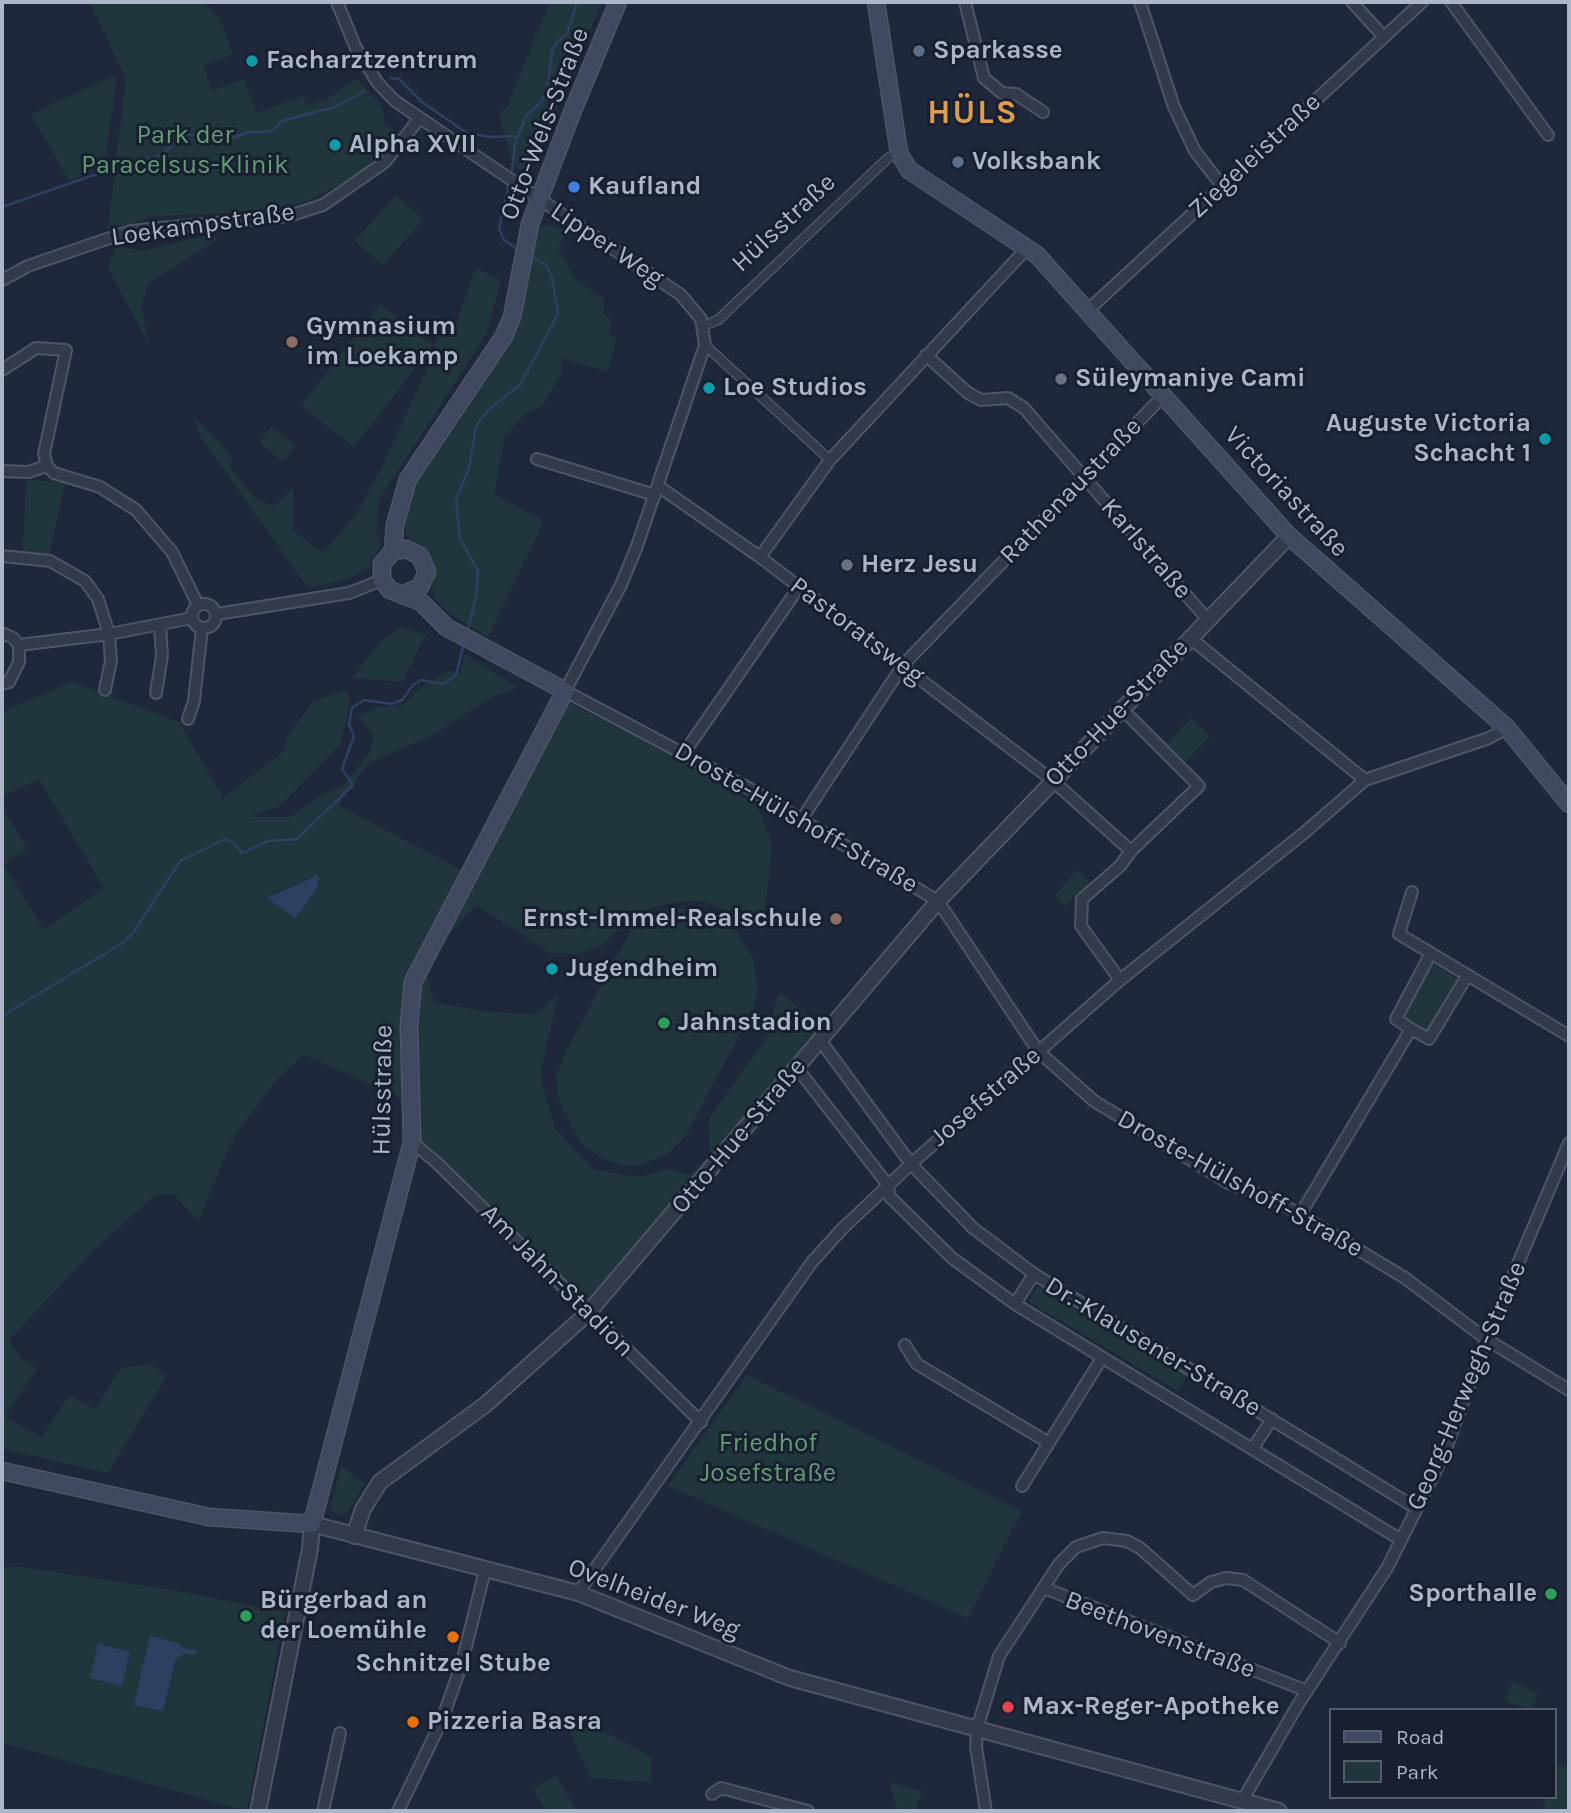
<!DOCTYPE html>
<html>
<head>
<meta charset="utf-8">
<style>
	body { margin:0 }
	#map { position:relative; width:1571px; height:1813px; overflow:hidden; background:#1f283b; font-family:Karla,sans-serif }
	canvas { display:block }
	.frame { position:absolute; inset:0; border:4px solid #adb5c8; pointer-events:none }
	.legend { position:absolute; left:1329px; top:1708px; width:228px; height:91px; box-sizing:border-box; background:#182030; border:2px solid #545c6d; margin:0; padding:9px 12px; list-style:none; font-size:21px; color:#adb5c8 }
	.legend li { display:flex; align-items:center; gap:14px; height:35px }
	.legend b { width:35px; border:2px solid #545c6d }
</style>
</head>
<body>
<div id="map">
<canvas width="1571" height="1813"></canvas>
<div class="frame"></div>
<ul class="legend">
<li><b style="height:9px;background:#40495f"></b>Road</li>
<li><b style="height:19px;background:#21363c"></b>Park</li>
</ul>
</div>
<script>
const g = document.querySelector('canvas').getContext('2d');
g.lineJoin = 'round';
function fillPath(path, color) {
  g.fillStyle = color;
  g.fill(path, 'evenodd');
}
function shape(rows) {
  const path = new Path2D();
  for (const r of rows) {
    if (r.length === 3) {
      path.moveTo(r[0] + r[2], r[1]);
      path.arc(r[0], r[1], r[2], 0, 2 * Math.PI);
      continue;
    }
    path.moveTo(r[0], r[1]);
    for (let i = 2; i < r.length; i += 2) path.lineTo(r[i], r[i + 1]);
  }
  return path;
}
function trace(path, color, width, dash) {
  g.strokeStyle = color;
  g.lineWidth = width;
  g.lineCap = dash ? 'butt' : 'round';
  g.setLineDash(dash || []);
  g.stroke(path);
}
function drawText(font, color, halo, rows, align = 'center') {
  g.font = font + ' Karla,sans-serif';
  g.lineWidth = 6;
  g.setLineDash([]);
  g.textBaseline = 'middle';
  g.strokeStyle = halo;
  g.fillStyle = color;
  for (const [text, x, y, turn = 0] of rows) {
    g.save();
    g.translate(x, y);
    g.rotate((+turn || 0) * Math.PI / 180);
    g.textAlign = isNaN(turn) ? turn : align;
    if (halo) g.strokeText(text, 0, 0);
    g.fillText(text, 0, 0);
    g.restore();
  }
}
const green = shape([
	[89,2,202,2,219,17,233,54,203,66,212,91,244,79,257,113,303,96,306,106,325,100,357,79,383,108,385,124,401,135,378,160,353,178,305,202,240,213,156,216,108,229,126,78],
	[550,2,602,2,529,174,514,166,499,115,508,105],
	[117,74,104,168,69,180,31,114],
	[396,195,423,220,383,265,355,241],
	[551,225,568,232,558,248,576,280,604,299,603,312,612,322,608,335,617,338,607,372,562,358,560,376,542,406,525,414,505,436,494,494,544,521,488,637,447,612,433,596,431,559,406,534,405,515,420,471,518,317,538,227],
	[208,235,218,239,149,283,141,305,149,345,108,267,116,246,143,251],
	[476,267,501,281,486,335,378,501,376,530,381,545,368,568,349,579,308,588,201,437,192,415,232,456,230,468,256,499,275,506,293,487,293,531,323,553,358,512,384,463,429,365,437,339,433,315,455,326],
	[380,304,433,345,354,447,301,406],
	[272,426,296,446,283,462,259,442],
	[26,479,65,483,49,555,23,553],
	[401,627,426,635,402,682,352,678,381,641],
	[465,654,518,688,493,696,431,736,369,763,338,805,473,876,569,703,682,759,757,805,772,843,763,932,734,913,701,900,664,904,629,917,604,944,581,953,550,953,476,905,445,939,427,977,434,1002,486,1012,536,1014,558,995,540,1075,555,1128,594,1170,639,1177,667,1169,691,1175,710,1154,709,1118,767,1038,778,994,784,996,819,1025,804,1053,585,1303,509,1223,415,1141,398,1096,304,1055,278,1078,233,1137,198,1222,174,1194,155,1195,97,1247,9,1340,21,1358,37,1369,5,1417,42,1437,69,1395,95,1409,121,1368,149,1364,167,1375,108,1473,2,1449,2,807,27,848,4,865,44,930,104,888,39,779,2,796,2,712,72,682,179,722,222,796,218,802,284,751,288,736,313,701,348,690,349,708,340,744,280,806,248,817,291,817,319,796,343,786,370,752,374,735,357,716,376,708,403,705,424,685,450,671,460,673],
	[317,875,292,917,269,896,313,876],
	[1191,718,1210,736,1185,763,1166,745],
	[1077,870,1092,884,1065,906,1055,895],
	[673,907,708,914,736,931,753,959,758,988,754,1008,686,1135,669,1153,642,1165,623,1166,599,1157,580,1142,559,1100,556,1077,565,1053,631,930,653,913],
	[1431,962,1458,979,1428,1033,1401,1016],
	[1038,1286,1187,1375,1178,1391,1028,1301],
	[747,1375,1022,1511,968,1618,668,1486],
	[341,1466,364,1483,348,1512,339,1516,330,1508],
	[2,1567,22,1567,173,1590,285,1612,247,1811,2,1743],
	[1512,1682,1538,1693,1531,1710,1505,1700],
	[569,1712,651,1757,651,1782,591,1778,565,1721],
	[1558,1764,1569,1767,1569,1811,1542,1811,1546,1797,1555,1797],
	[556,1775,577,1811,546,1811,533,1789],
	[889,1782,922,1791,915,1811,898,1811]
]);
const water = shape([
	[317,875,319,879,316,890,295,918,267,898],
	[150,1636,179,1643,183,1648,197,1651,196,1655,185,1653,175,1660,163,1711,134,1705],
	[98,1644,130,1652,122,1686,90,1678]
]);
const stream = shape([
	[390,78,399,79,422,102,467,133,490,137,518,136],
	[115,168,162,155,183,135,207,135,215,144,249,132,266,132,274,130,282,121,334,107,365,91],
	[511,177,515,144,526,116,541,102,548,89,552,51,556,43,567,34,577,2],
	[509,183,499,228,504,240,520,251],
	[2,207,108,170],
	[467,633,476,597,478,571,460,539,456,500,469,468,476,426,488,410,520,385,558,314,552,277,546,265,528,255],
	[2,1016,121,944,133,933,180,861,225,839,235,844,242,853,268,841,297,839,353,785,342,769,354,736,349,724,352,708,364,700,392,704,402,700,413,685,421,680,444,684,456,675,464,643]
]);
const pedestrian = shape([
	[703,326,718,320,888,158,899,153],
	[705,345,830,460]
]);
const minor = shape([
	[337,2,355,46,377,82,395,101,681,295,701,319,705,345,637,546,621,585,565,691,750,789,938,901,1038,1051,1094,1101,1230,1184,1277,1201,1405,1278,1486,1339,1569,1390],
	[965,2,984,78,1002,93,1016,94,1043,112],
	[1140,2,1174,107,1195,151,1222,186],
	[1352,2,1383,36],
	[1451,2,1548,135],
	[2,280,28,266,130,231,289,216,323,205,385,162,419,119],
	[1087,311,1422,2],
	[926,355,968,393,981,400,1008,398,1024,408,1207,619],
	[2,370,36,348,66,350,44,454,47,466,54,473,100,487,136,510,172,552,198,605],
	[537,459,655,495],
	[2,471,28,472,47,466],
	[658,486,760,557,1052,780,1131,851,1199,786,1121,708],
	[2,556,50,561,85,581,98,599,109,634,111,661,105,690],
	[760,557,830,460,1028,247],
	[204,616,12],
	[217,614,349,593,382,580],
	[2,633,13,638,19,645,19,662,9,682,2,684],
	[1189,637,1365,780],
	[19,645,109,634,192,618],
	[156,693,162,656,160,625],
	[188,719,194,701,202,628],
	[684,753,799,587],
	[801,820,903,665,1163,396],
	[1412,892,1399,934,1569,1036],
	[1120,980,1081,926,1082,899,1120,866,1131,851],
	[1411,1029,1396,1019,1431,953],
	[820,1040,911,1164,973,1228,1034,1274,1416,1508],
	[797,1068,888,1185,889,1196,952,1258,1015,1304,1401,1540],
	[412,1142,437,1163,701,1422],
	[1300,1215,1411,1029,1429,1039,1467,976],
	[1015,1304,1034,1274],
	[905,1345,917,1364,1049,1443],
	[1253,1448,1272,1419],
	[1022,1486,1102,1358],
	[1044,1588,1307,1691],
	[578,1593,812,1262,842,1229,911,1164,1120,980,1304,833,1365,780,1489,738,1507,728],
	[712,1794,721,1788,808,1811],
	[1242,1801,1299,1703,1387,1568,1444,1454,1486,1339,1569,1143],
	[323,1811,340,1733],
	[398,1811,442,1720,462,1663,485,1570],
	[986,1811,976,1747,977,1729,999,1656,1059,1564,1076,1547,1103,1538,1127,1541,1140,1548,1193,1595,1211,1582,1226,1578,1243,1580,1340,1643]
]);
const tertiary = shape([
	[354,1536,363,1509,380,1482,485,1405,588,1313,938,901,1289,536],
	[258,1811,310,1549,312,1524,578,1593,790,1678,1279,1811]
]);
const secondary = shape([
	[876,2,899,153,909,170,1037,255,1289,536,1507,728,1569,804],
	[393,551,395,525,408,479,504,336,512,317,530,224,573,110,618,2],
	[2,1471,209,1517,312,1524,412,1142,409,1025,413,982,565,691,446,627,421,602,390,590,382,580,382,564,393,551,406,549,420,556,427,572,420,587,402,595]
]);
const markers = [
	[919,51,7,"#5c6f8a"],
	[252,61,7,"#0f9aa8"],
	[335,145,7,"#0f9aa8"],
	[958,162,7,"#5c6f8a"],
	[574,187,7,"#3f7fe0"],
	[292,342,7,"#8d6e63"],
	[1061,379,7,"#6b7280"],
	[709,388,7,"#0f9aa8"],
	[1545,439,7,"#0f9aa8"],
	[847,565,7,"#6b7280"],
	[836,919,7,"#8d6e63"],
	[552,969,7,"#0f9aa8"],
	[664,1023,7,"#2e9e5b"],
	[1551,1594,7,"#2e9e5b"],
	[246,1616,7,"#2e9e5b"],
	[453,1637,7,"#e8710a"],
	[1008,1707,7,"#e0444e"],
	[413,1722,7,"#e8710a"]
];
const poiNames = [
	["Sparkasse",933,51],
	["Facharztzentrum",266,61],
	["Alpha XVII",349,145],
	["Volksbank",972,162],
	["Kaufland",588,187],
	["Gymnasium",306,327],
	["im Loekamp",306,357],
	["Süleymaniye Cami",1075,379],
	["Loe Studios",723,388],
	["Auguste Victoria",1531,424,"right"],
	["Schacht 1",1531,454,"right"],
	["Herz Jesu",861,565],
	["Ernst-Immel-Realschule",822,919,"right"],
	["Jugendheim",566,969],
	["Jahnstadion",678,1023],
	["Sporthalle",1537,1594,"right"],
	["Bürgerbad an",260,1601],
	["der Loemühle",260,1631],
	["Schnitzel Stube",453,1664,"center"],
	["Max-Reger-Apotheke",1022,1707],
	["Pizzeria Basra",427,1722]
];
const streetNames = [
	["Otto-Wels-Straße",545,124,-69],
	["Ziegeleistraße",1255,156,-43],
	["Hülsstraße",784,223,-43],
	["Loekampstraße",203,225,-8],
	["Lipper Weg",607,245,34],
	["Rathenaustraße",1071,491,-46],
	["Victoriastraße",1286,492,47],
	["Karlstraße",1146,549,49],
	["Pastoratsweg",857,631,37],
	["Otto-Hue-Straße",1117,713,-46],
	["Droste-Hülshoff-Straße",796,818,30],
	["Hülsstraße",383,1090,-89],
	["Josefstraße",986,1097,-41],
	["Otto-Hue-Straße",739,1136,-50],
	["Droste-Hülshoff-Straße",1240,1184,29],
	["Am Jahn-Stadion",557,1281,45],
	["Dr.-Klausener-Straße",1153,1347,31],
	["Georg-Herwegh-Straße",1467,1386,-67],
	["Ovelheider Weg",654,1599,21],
	["Beethovenstraße",1160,1635,21]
];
const parkNames = [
	["Park der",185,136],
	["Paracelsus-Klinik",185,166],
	["Friedhof",768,1444],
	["Josefstraße",768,1474]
];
const districtNames = [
	["HÜLS",973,114]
];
fillPath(green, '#21363c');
fillPath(water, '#2f3f62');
trace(stream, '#2f3f62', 2.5);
trace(pedestrian, '#4d5566', 11);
trace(minor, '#4d5566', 14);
trace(tertiary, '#4d5566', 18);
trace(secondary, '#4d5566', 19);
trace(pedestrian, '#333b4b', 8);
trace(minor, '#333b4b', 10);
trace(tertiary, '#333b4b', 14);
trace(secondary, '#40495f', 16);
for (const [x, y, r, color] of markers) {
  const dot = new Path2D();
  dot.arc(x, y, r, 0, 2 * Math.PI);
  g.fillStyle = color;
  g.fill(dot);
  trace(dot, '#182030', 2.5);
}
drawText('bold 26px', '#adb5c8', '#182030', poiNames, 'left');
drawText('26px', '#adb5c8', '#182030', streetNames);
drawText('26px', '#629b74', '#182030', parkNames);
g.letterSpacing = '2px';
drawText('bold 33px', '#de9c51', '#182030', districtNames);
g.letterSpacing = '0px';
</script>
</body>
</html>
